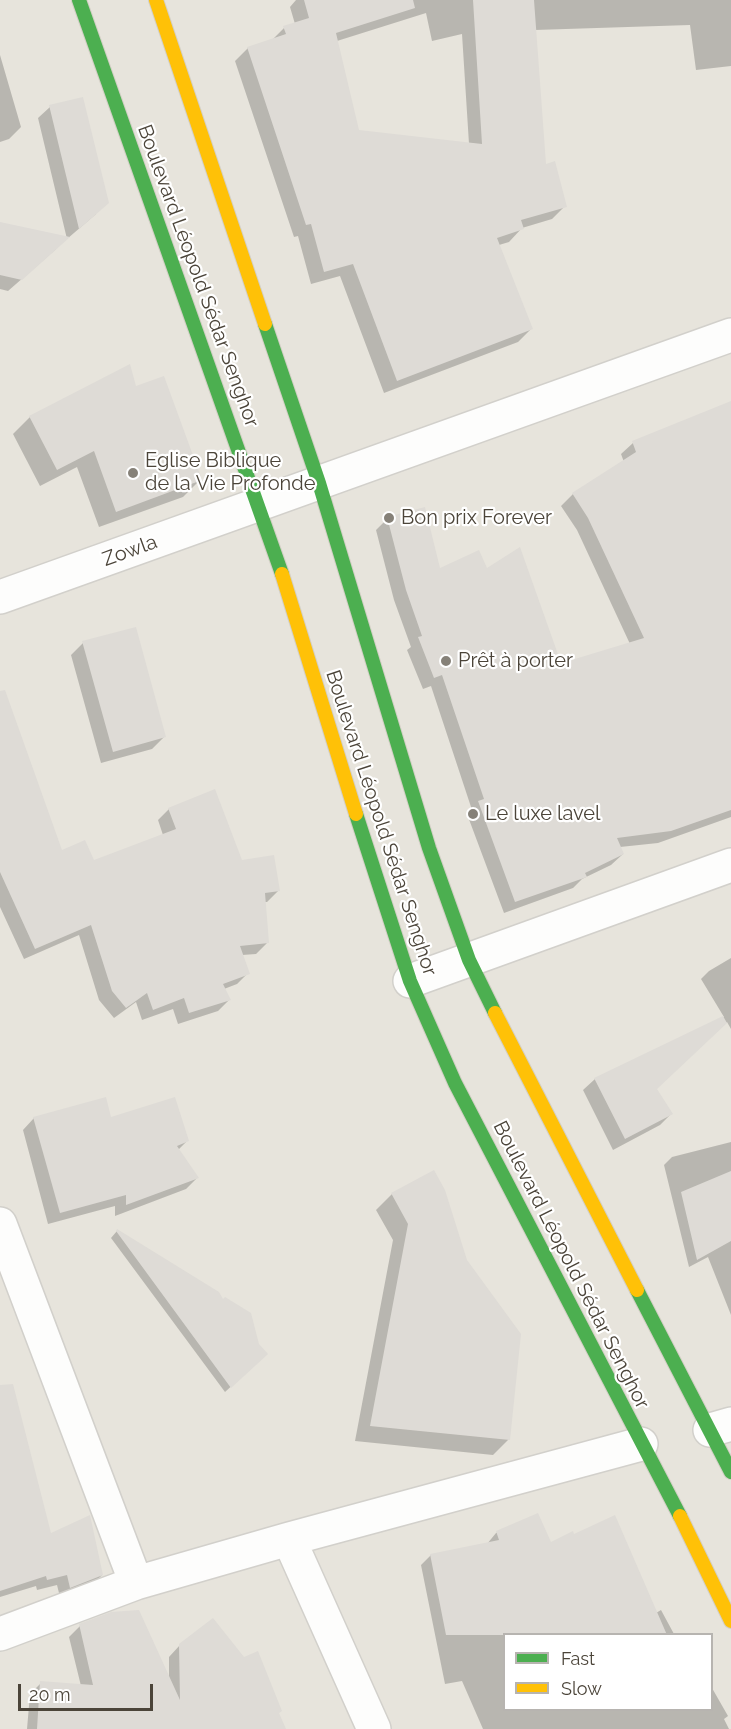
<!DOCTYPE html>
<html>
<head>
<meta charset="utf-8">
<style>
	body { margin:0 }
	#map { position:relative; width:731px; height:1729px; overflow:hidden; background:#f4f2ee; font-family:Raleway,sans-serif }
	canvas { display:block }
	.legend { position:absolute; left:503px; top:1633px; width:210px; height:78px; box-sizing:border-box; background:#fff; border:2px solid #b7b4b0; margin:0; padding:8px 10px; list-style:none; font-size:18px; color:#4b4439 }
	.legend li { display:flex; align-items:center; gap:12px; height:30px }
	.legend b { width:30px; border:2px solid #b7b4b0 }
	.scale { position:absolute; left:18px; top:1684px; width:135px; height:27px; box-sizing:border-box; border:3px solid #4b4439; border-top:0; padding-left:8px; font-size:18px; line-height:21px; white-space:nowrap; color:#4b4439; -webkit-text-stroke:4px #fff; paint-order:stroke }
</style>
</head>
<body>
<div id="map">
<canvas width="731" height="1729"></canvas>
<ul class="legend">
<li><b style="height:8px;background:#4caf50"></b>Fast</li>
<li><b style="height:8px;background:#ffc107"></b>Slow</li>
</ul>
<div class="scale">20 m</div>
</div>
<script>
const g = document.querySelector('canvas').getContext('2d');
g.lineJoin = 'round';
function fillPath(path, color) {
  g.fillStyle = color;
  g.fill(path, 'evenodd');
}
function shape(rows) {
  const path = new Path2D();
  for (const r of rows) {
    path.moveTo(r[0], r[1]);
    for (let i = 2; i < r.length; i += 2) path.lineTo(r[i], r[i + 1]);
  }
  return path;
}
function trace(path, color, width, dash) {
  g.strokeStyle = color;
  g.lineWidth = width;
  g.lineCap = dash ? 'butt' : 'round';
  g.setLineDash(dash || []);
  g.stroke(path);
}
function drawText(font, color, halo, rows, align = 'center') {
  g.font = font + ' Raleway,sans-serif';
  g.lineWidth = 4.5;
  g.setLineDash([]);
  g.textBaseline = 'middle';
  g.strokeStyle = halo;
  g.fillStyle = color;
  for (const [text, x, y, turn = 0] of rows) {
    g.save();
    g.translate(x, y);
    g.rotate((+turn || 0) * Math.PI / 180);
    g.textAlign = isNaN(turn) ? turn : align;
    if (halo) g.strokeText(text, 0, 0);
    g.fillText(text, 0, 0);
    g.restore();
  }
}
const residential = shape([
	[0,0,731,0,731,1729,0,1729],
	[504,1634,712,1634,712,1710,504,1710]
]);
const shadow = shape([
	[296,0,731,0,731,66,696,70,690,25,535,30,545,166,565,206,552,219,522,228,509,242,499,245,531,329,518,342,384,393,340,276,311,284,298,236,294,237,235,61,248,48,271,41,284,28,295,24,290,7],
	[426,13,432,41,462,34,469,144,358,131,337,41],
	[0,55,21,127,9,139,0,142],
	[50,107,96,214,67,239,38,118],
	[0,224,56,249,8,291,0,289],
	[135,388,200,480,183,497,99,527,77,467,40,486,13,434,30,417],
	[731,402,731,817,658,843,620,847,623,854,611,865,582,879,573,888,504,913,467,814,472,810,431,686,423,689,407,650,411,647,394,600,376,530,388,518,439,570,486,571,559,662,564,664,630,644,577,530,561,506,573,494,624,462,621,454,633,443],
	[83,643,164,737,152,749,101,763,71,655],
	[0,717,61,852,93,862,163,835,158,820,169,809,279,890,267,902,264,902,267,943,256,954,242,955,248,973,237,984,224,989,229,1000,218,1011,178,1024,173,1009,142,1020,136,1002,114,1018,99,1000,79,935,24,959,0,907],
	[731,958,731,1029,727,1022,655,1089,671,1114,660,1125,613,1150,583,1090,595,1079,724,1017,701,979,709,971],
	[34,1118,110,1119,187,1141,178,1150,197,1178,186,1189,115,1216,115,1206,48,1224,23,1130],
	[731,1142,731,1315,708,1257,689,1267,664,1165,672,1157],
	[434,1172,509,1439,493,1455,355,1441,393,1240,376,1210,392,1194],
	[117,1231,260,1360,225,1392,111,1238],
	[0,1430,50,1535,102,1575,91,1586,60,1597,57,1585,37,1590,36,1586,0,1597],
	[537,1515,550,1545,656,1613,661,1610,674,1634,504,1634,504,1710,712,1710,712,1688,728,1716,724,1719,729,1729,483,1729,462,1681,445,1684,421,1565,431,1555,487,1544,496,1533],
	[80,1626,169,1679,169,1657,180,1645,278,1714,285,1729,27,1729,30,1694,41,1683,81,1686,69,1637]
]);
const building = shape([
	[304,0,413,0,415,8,336,33,359,130,482,144,473,0,534,0,546,164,555,161,567,207,521,220,524,229,497,238,533,329,397,381,353,264,324,272,311,224,306,225,247,47,286,34,283,26,309,18],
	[83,97,109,203,79,229,49,105],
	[0,222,70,237,22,280,0,275],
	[130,364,136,386,164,376,202,480,116,512,94,451,57,470,29,416],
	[731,401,731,810,671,831,617,838,624,854,585,873,587,877,515,902,478,801,484,799,442,675,434,678,418,637,422,636,406,590,387,517,425,507,440,568,479,550,487,568,520,547,560,660,564,658,565,662,644,638,588,518,572,493,636,452,632,441],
	[136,627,166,737,113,752,82,641],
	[5,690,62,850,85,840,94,860,176,829,168,808,215,789,242,860,274,855,280,891,265,893,269,943,240,946,250,974,223,984,231,1000,189,1013,184,998,153,1010,147,993,126,1008,112,991,91,925,35,949,0,872,0,691],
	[723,1016,727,1023,657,1089,673,1114,625,1139,594,1078],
	[106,1097,111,1117,175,1097,189,1141,177,1146,199,1178,126,1205,126,1195,60,1213,33,1117],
	[434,1170,445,1190,467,1260,521,1334,510,1440,370,1426,408,1224,391,1193],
	[731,1171,731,1241,697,1260,681,1192],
	[117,1229,219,1292,223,1299,225,1297,251,1313,259,1344,268,1354,231,1388,116,1231],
	[13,1384,51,1533,90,1515,103,1575,70,1588,67,1575,47,1580,46,1576,0,1591,0,1385],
	[538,1513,551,1542,573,1531,574,1534,615,1515,667,1635,446,1635,430,1554,499,1540,496,1531],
	[139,1610,180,1700,179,1644,213,1618,244,1657,258,1651,282,1711,279,1713,286,1729,37,1729,40,1681,93,1685,79,1624,111,1612]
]);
const street = shape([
	[0,597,731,335],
	[410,981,731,865],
	[0,1224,136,1583],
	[710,1430,731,1424],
	[289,1539,374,1729],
	[0,1634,136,1583,289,1539,641,1444]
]);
const fast = shape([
	[79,0,282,574],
	[265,324,319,483,429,848,469,960,495,1013],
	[356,814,410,981,455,1083,680,1516],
	[637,1290,731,1472]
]);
const slow = shape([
	[156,0,265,324],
	[282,574,356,814],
	[495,1013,637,1290],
	[680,1516,731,1621]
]);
const markers = [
	[133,473,6,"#868178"],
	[389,518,6,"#868178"],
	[446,661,6,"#868178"],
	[473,814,6,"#868178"]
];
const streetNames = [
	["Boulevard Léopold Sédar Senghor",198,276,70],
	["Zowla",130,551,-20],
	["Boulevard Léopold Sédar Senghor",381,823,72],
	["Boulevard Léopold Sédar Senghor",571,1265,63]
];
const poiNames = [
	["Eglise Biblique",145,461],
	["de la Vie Profonde",145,484],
	["Bon prix Forever",401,518],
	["Prêt à porter",458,661],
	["Le luxe lavel",485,814]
];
fillPath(residential, '#e7e4dc');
fillPath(shadow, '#0003');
fillPath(building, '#dedbd6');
trace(street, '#d2d0cb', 36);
trace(fast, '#d3cfc5', 16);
trace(slow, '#d3cfc5', 16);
trace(street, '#fdfdfc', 33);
trace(fast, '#4caf50', 14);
trace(slow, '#ffc107', 14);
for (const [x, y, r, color] of markers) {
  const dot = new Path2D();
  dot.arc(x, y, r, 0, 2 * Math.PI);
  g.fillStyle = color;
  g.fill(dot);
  trace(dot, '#fff', 2);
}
drawText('20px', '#4b4439', '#fff', streetNames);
drawText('20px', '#4b4439', '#fff', poiNames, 'left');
</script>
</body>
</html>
